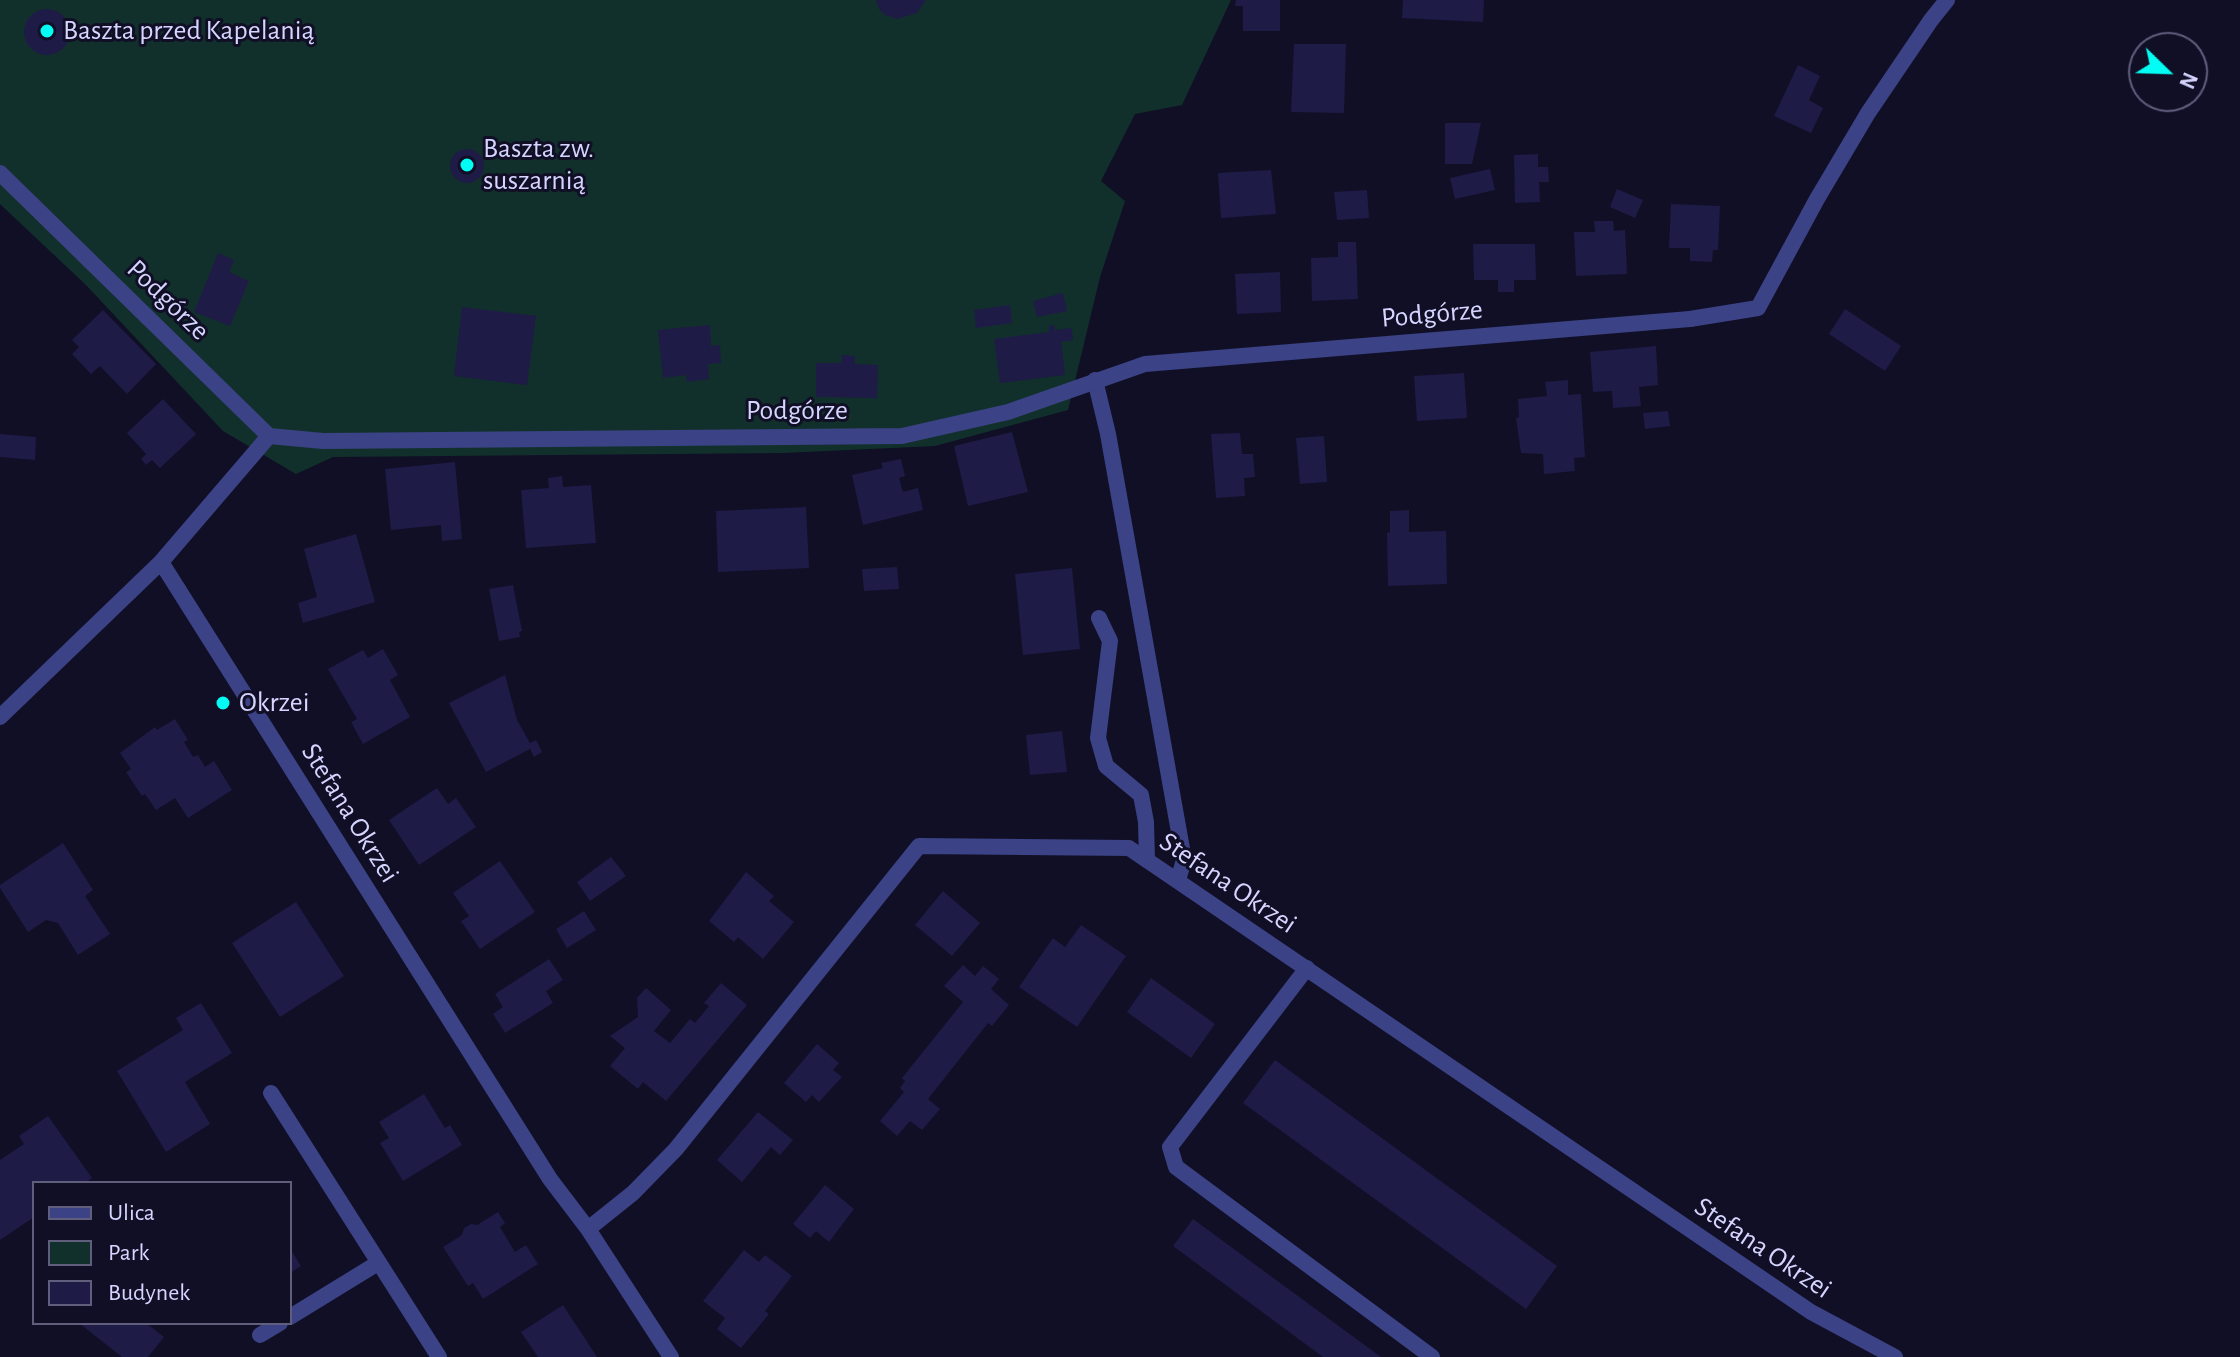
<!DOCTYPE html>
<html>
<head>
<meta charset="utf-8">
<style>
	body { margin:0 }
	#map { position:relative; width:2240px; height:1357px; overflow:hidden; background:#100f26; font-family:"Alegreya Sans",sans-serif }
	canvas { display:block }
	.legend { position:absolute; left:32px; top:1181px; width:260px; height:144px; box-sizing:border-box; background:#100f26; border:2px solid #5f5e7d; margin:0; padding:10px 14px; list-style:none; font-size:24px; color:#d5d5ff }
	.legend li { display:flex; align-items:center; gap:16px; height:40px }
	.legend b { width:40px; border:2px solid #5f5e7d }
	.north { position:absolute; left:2128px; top:32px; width:80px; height:80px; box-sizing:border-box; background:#100f26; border:2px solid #5f5e7d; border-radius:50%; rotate:113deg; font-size:22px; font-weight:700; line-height:32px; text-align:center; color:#d5d5ff }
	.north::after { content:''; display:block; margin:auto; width:28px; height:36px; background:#02fdf4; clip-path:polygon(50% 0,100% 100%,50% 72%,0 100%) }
</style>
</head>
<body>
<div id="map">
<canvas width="2240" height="1357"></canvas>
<ul class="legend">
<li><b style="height:10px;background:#3b4285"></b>Ulica</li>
<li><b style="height:22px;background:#12302b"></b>Park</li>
<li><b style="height:22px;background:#1e1b47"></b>Budynek</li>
</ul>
<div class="north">N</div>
</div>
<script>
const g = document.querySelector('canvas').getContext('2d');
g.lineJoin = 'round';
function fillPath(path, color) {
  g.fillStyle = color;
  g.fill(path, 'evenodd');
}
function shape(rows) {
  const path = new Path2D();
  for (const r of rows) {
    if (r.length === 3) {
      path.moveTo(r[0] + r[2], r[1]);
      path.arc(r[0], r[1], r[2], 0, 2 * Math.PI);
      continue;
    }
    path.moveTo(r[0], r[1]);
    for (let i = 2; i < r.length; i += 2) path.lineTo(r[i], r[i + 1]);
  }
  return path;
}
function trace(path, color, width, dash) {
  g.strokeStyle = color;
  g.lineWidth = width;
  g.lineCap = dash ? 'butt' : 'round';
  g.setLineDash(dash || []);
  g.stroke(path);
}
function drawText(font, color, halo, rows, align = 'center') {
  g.font = font + ' "Alegreya Sans",sans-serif';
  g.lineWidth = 6;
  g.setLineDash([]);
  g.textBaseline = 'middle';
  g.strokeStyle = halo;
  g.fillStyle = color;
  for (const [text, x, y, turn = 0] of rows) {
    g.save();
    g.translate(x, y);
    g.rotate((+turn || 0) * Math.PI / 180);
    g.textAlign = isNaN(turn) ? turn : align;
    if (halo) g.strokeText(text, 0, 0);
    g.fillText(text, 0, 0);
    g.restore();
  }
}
const green = shape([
	[0,0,1231,0,1182,105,1135,114,1101,181,1125,201,1100,277,1068,410,935,446,783,453,333,457,296,474,223,431,86,285,0,204]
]);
const building = shape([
	[876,0,926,0,917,13,897,19,885,15,879,9],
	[1236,0,1280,0,1280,31,1243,31,1243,6,1235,6],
	[1403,0,1484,0,1483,22,1402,18],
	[47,32,23],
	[1294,44,1346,44,1344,113,1291,112],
	[1798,65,1820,76,1809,100,1823,108,1811,133,1774,116],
	[1445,123,1481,123,1472,164,1445,164],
	[467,166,17],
	[1538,154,1538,167,1548,167,1549,182,1539,182,1540,202,1515,203,1514,155],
	[1490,169,1495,190,1455,199,1450,178],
	[1271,170,1276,214,1221,218,1218,173],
	[1617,189,1643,200,1635,218,1610,207],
	[1367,190,1369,218,1337,220,1334,192],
	[1671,204,1720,206,1718,250,1713,250,1712,262,1690,261,1690,248,1669,248],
	[1594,221,1613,221,1614,231,1625,230,1627,274,1576,276,1574,232,1595,232],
	[1338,242,1356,242,1358,299,1312,301,1311,258,1338,257],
	[1473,244,1535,244,1536,280,1514,280,1514,292,1498,292,1498,280,1474,280],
	[218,253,234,260,229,272,249,281,230,326,194,312],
	[1280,272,1281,312,1237,314,1235,274],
	[1063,293,1067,311,1037,317,1033,301],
	[1010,305,1012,323,976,328,974,310],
	[462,307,536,316,527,385,454,376],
	[1845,309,1901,346,1885,371,1829,334],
	[103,310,156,364,127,394,100,366,91,374,72,354,79,347,72,340],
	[710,325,711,346,720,345,721,363,708,364,709,379,687,382,686,375,663,378,658,330],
	[1054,325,1055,330,1072,328,1073,340,1061,342,1065,375,1000,383,994,339,1049,332,1049,326],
	[1656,346,1658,385,1639,387,1641,406,1613,408,1612,391,1593,392,1590,352],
	[842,355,855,356,855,364,878,365,877,398,816,397,816,363,841,363],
	[1464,373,1467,418,1417,421,1414,376],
	[1568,380,1568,395,1581,394,1585,457,1574,458,1575,471,1544,474,1543,454,1521,453,1516,418,1519,417,1518,399,1547,396,1545,382],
	[163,399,196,434,160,468,152,460,146,465,141,459,146,454,127,433],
	[1668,411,1670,426,1645,429,1643,413],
	[1012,432,1028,492,968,506,954,446],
	[1240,433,1242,454,1253,454,1255,477,1244,478,1245,496,1216,498,1211,434],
	[0,434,36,437,35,460,0,457],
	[1324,436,1327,482,1300,484,1296,438],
	[901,459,905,476,899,478,903,492,918,488,923,510,863,525,852,475,883,468,881,463],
	[455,462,462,539,442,541,441,525,391,530,385,469],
	[562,476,563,487,591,485,596,543,526,548,521,490,549,488,548,478],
	[806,507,809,568,718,572,716,511],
	[1409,510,1409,532,1446,531,1447,584,1388,586,1387,533,1390,532,1390,511],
	[356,534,375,602,303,623,298,603,317,597,304,549],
	[897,567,899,589,864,591,862,569],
	[1072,568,1080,649,1023,655,1015,574],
	[513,585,522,631,519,632,520,637,499,641,489,589],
	[383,649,398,675,390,680,410,717,363,744,351,722,357,719,328,669,363,650,368,658],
	[505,675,517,720,530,743,536,740,542,752,534,757,530,749,486,772,449,703],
	[175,719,188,740,184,742,193,757,198,755,205,767,214,761,232,790,188,818,175,798,156,810,145,794,142,796,126,772,131,769,120,753,155,727,157,730],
	[1062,731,1067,772,1030,775,1026,735],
	[437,788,448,804,456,798,476,827,419,865,389,820],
	[63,843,93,890,85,896,110,934,78,955,58,923,46,920,28,932,0,888,0,885],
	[611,857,626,876,590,901,577,882],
	[500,861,535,912,480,949,461,921,469,916,453,893],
	[746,872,774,896,769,901,794,922,763,959,738,937,734,942,709,921],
	[943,891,980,923,952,956,915,925],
	[296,902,344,976,280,1017,232,943],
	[584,911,596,930,567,948,556,929],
	[1081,925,1126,956,1077,1027,1019,987,1053,938,1065,947],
	[549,959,563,980,546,991,553,1003,505,1033,493,1014,503,1007,495,994],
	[963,965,975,976,983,966,999,979,991,989,1009,1005,992,1026,988,1023,928,1099,940,1109,922,1130,910,1121,897,1136,880,1121,904,1092,900,1088,905,1081,902,1078,963,1002,944,986],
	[1151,978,1215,1024,1191,1058,1127,1012],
	[721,983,747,1005,666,1101,643,1082,638,1089,610,1066,625,1048,610,1036,638,1017,637,998,646,988,671,1010,654,1031,670,1043,690,1019,695,1023,709,1006,704,1003],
	[201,1003,232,1053,185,1082,210,1124,166,1152,117,1071,183,1030,176,1018],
	[817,1044,839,1063,833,1070,842,1077,819,1102,812,1095,806,1102,784,1083],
	[1275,1060,1557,1266,1526,1309,1243,1103],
	[424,1094,445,1128,450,1125,462,1145,403,1181,380,1143,389,1138,379,1122],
	[758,1112,793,1140,780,1155,771,1147,742,1182,717,1160],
	[48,1116,92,1178,85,1183,34,1183,34,1217,0,1240,0,1160,24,1144,19,1136],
	[825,1185,854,1209,829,1242,816,1231,810,1238,793,1224],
	[498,1212,505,1223,500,1227,515,1252,526,1245,538,1264,483,1299,473,1283,468,1286,443,1247,462,1235,464,1228,471,1224,477,1225],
	[1193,1219,1381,1357,1323,1357,1173,1246],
	[290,1248,301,1266,290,1273],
	[744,1250,759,1262,765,1255,792,1276,765,1311,769,1314,741,1348,717,1329,725,1318,703,1301],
	[563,1305,597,1357,538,1357,521,1332],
	[79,1323,146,1323,164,1337,148,1357,122,1357]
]);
const lane = shape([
	[1690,319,1758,308,1817,199,1868,113,1931,20,1947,0],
	[1095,380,1108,434,1184,860,1178,880],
	[1099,618,1110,641,1098,738,1106,766,1141,795,1146,822,1147,860],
	[1307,968,1170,1147,1176,1167,1432,1357],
	[271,1093,439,1357],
	[290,1317,378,1263],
	[260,1335,280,1323]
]);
const street = shape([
	[0,173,269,436,323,441,902,436,1008,412,1145,364,1690,319],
	[161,562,550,1179,588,1229,633,1193,676,1149,919,846,1129,848,1811,1312,1895,1357],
	[0,717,161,562,269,436],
	[588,1229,671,1357]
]);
const markers = [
	[47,31,8,"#02fdf4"],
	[467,165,8,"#02fdf4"],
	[223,703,8,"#02fdf4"]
];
const poiNames = [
	["Baszta przed Kapelanią",63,31],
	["Baszta zw.",483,149],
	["suszarnią",483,181],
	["Okrzei",239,703]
];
const streetNames = [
	["Podgórze",168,300,44],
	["Podgórze",1432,314,-5],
	["Podgórze",797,411],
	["Stefana Okrzei",350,813,58],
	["Stefana Okrzei",1228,883,34],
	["Stefana Okrzei",1763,1248,34]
];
fillPath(green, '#12302b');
fillPath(building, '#1e1b47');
trace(lane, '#3b4285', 16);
trace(street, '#3b4285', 16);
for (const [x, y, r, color] of markers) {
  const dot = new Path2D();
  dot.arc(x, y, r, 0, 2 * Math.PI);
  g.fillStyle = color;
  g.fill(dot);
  trace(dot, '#100f26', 3);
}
drawText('28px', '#d5d5ff', '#100f26', poiNames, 'left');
drawText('28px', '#d5d5ff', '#100f26', streetNames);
</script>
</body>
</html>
